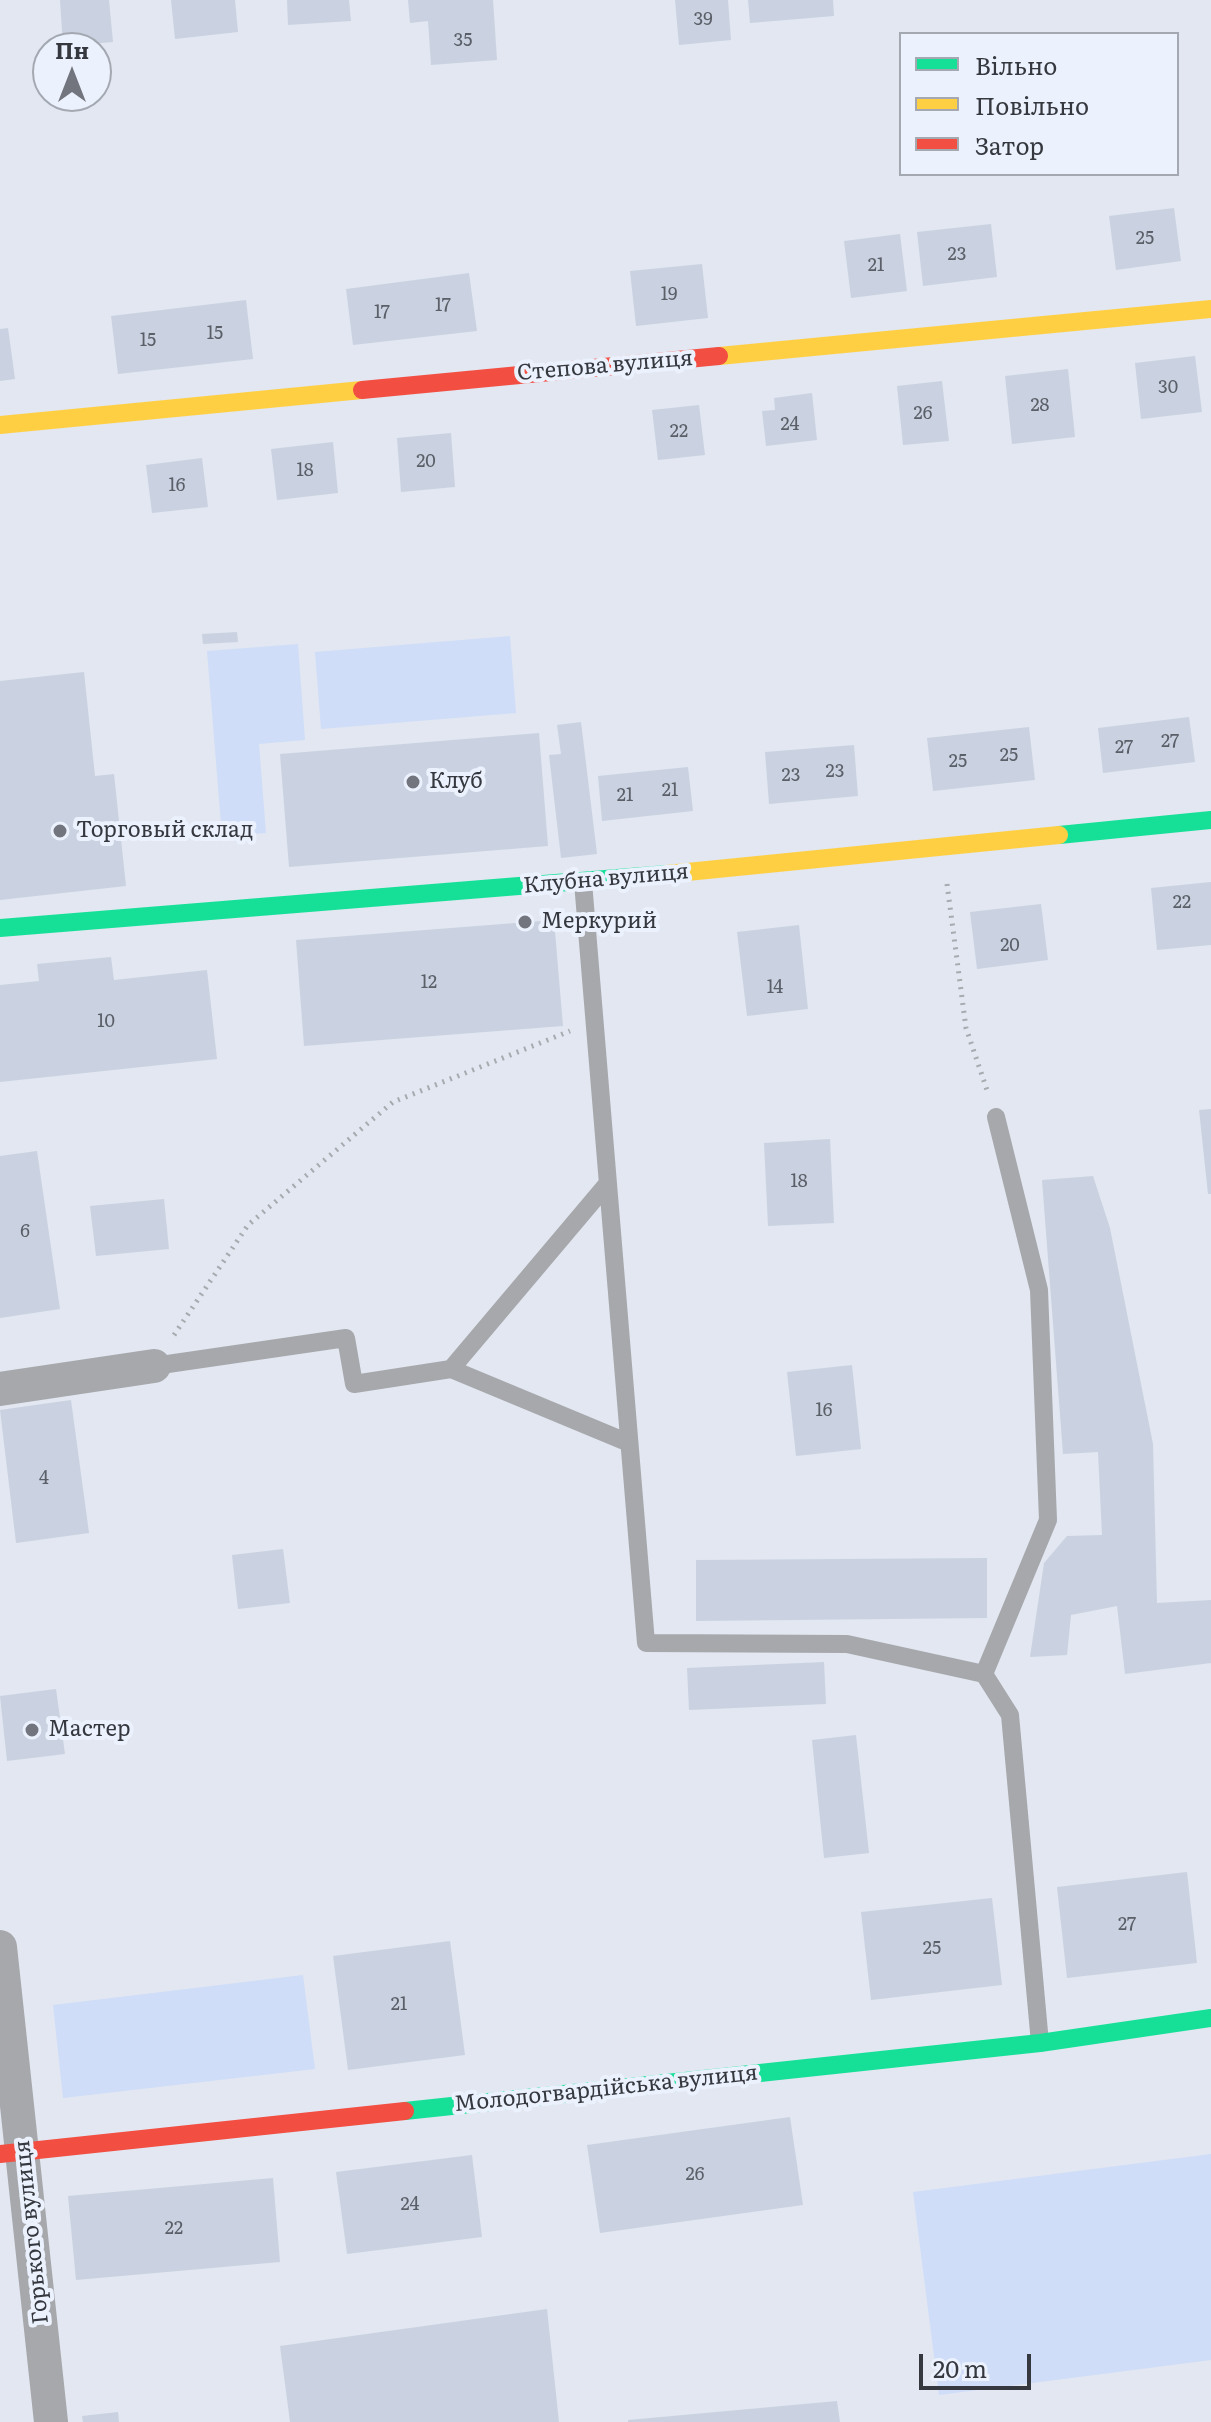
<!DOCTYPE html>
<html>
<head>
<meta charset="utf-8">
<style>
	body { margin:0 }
	#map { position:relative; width:1211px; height:2422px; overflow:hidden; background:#e2e7f1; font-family:Literata,serif }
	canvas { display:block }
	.legend { position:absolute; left:899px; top:32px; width:280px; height:144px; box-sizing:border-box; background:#ecf2fd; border:2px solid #a3a8b1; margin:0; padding:10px 14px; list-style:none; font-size:24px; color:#35383f }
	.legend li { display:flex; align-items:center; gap:16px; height:40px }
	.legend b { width:40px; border:2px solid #a3a8b1 }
	.north { position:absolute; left:32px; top:32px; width:80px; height:80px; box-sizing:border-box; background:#ecf2fd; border:2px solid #a3a8b1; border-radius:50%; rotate:0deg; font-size:22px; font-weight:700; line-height:32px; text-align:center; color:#35383f }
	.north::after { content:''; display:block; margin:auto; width:28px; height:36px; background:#72757d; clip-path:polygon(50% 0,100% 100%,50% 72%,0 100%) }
	.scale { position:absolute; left:919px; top:2354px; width:112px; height:36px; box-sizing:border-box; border:4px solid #35383f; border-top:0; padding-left:10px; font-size:24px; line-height:28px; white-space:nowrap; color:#35383f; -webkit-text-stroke:6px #ecf2fd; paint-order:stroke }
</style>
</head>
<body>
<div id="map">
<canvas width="1211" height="2422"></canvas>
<ul class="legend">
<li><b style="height:10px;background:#16e098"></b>Вільно</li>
<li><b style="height:10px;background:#ffcf43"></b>Повільно</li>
<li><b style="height:10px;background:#f24e42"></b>Затор</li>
</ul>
<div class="north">Пн</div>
<div class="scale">20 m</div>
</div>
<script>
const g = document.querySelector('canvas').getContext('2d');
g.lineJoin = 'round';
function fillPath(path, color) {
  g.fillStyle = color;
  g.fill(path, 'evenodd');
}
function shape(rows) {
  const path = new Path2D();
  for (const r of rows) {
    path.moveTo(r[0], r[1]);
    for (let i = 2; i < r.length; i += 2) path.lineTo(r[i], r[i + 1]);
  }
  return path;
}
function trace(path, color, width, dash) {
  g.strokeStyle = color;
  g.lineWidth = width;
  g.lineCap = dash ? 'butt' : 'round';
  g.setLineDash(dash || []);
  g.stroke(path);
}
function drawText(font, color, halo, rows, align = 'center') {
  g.font = font + ' Literata,serif';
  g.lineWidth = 8;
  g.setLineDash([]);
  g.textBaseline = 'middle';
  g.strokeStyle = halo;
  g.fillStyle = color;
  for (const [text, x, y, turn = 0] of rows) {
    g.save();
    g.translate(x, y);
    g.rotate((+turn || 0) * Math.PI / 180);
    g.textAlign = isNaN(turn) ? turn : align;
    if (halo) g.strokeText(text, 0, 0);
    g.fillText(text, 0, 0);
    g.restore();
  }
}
const green = shape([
	[510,636,516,713,321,729,315,652],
	[298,644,305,740,259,744,266,833,222,836,207,651],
	[303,1975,315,2069,63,2098,53,2005],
	[1211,2154,1211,2360,939,2395,913,2192]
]);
const building = shape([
	[60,0,109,0,113,42,63,46],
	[171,0,235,0,238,32,175,39],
	[287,0,349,0,351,21,288,25],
	[408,0,493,0,497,60,431,65,428,21,410,23],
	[675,0,728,0,731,40,679,45],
	[748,0,833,0,834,16,750,23],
	[1174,208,1181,261,1116,270,1109,216],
	[991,224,997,277,923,286,917,232],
	[900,234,907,291,851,298,844,241],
	[702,264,708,318,636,326,630,271],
	[469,273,477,331,353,345,346,289],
	[246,300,253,359,118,374,111,316],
	[8,328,15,379,0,381,0,329],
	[1195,356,1202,412,1141,419,1135,363],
	[1068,369,1075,437,1012,444,1005,376],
	[942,381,949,441,903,445,897,386],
	[812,393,817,440,766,446,762,411,775,410,774,398],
	[699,405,705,455,658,460,652,410],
	[451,433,455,487,401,492,397,438],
	[333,442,338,493,277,500,271,449],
	[202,458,208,507,152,513,146,465],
	[237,632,238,642,203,644,202,634],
	[84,672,95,776,114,774,126,886,0,900,0,681],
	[1189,717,1195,762,1103,773,1098,728],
	[581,722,597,854,561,858,549,755,561,754,557,725],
	[1029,727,1035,780,933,791,927,738],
	[539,733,548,846,289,867,280,754],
	[854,745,858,796,769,804,765,752],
	[688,767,693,811,602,821,598,776],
	[1211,882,1211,945,1157,950,1151,888],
	[1041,904,1048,960,977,969,970,912],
	[554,920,563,1026,304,1046,296,940],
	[799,925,808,1009,747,1016,737,932],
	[111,957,114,980,207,970,217,1059,0,1082,0,985,39,981,37,964],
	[1211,1109,1211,1194,1208,1194,1199,1110],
	[830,1139,834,1223,768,1226,764,1143],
	[37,1151,60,1309,0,1318,0,1156],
	[1093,1176,1110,1228,1153,1444,1157,1603,1211,1600,1211,1663,1125,1674,1117,1606,1071,1615,1067,1655,1030,1657,1044,1563,1067,1536,1102,1535,1098,1452,1063,1454,1042,1180],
	[164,1199,169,1249,96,1256,90,1206],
	[852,1365,861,1449,796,1456,787,1372],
	[71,1400,89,1533,16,1543,0,1410],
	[283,1549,290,1603,238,1609,232,1555],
	[987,1558,987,1618,696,1621,696,1560],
	[824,1662,826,1704,689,1710,687,1668],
	[56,1689,65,1754,7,1761,0,1696],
	[856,1735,869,1853,824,1858,812,1740],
	[1187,1872,1197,1963,1067,1978,1057,1887],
	[992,1898,1002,1985,871,2000,861,1912],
	[450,1941,465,2055,348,2070,333,1956],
	[790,2117,803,2205,600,2233,587,2145],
	[472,2155,482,2237,347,2254,336,2172],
	[273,2178,280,2262,76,2280,68,2196],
	[547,2309,559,2422,290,2422,280,2346],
	[837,2401,840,2422,628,2422,628,2420],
	[118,2412,119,2422,83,2422,82,2416]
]);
const path = shape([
	[947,884,966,1028,988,1093],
	[174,1335,248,1225,393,1102,570,1031]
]);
const lane = shape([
	[583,882,646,1643,847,1644,984,1674],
	[996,1117,1039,1290,1048,1520,984,1674,1010,1715,1040,2043],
	[154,1366,346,1338,354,1384,451,1369,629,1443],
	[451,1369,608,1183]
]);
const street = shape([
	[0,1389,154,1366],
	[0,1947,51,2422]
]);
const fast = shape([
	[1059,835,1211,820],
	[0,928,667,874],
	[405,2111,1040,2043,1211,2018]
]);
const slow = shape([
	[719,356,1211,309],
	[0,425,362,390],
	[667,874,1059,835]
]);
const jam = shape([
	[362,390,719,356],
	[0,2154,405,2111]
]);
const markers = [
	[413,782,8,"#72757d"],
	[60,831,8,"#72757d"],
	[525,922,8,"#72757d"],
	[32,1730,8,"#72757d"]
];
const numberNames = [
	["39",703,20],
	["35",463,41],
	["25",1145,239],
	["23",957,255],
	["21",876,266],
	["19",669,295],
	["17",443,306],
	["17",382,313],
	["15",215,334],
	["15",148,341],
	["30",1168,388],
	["28",1040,406],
	["26",923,414],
	["24",790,425],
	["22",679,432],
	["20",426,462],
	["18",305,471],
	["16",177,486],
	["27",1170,742],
	["27",1124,748],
	["25",1009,756],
	["25",958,762],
	["23",835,772],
	["23",791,776],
	["21",670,791],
	["21",625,796],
	["22",1182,903],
	["20",1010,946],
	["12",429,983],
	["14",775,988],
	["10",106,1022],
	["18",799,1182],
	["6",25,1232],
	["16",824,1411],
	["4",44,1479],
	["27",1127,1925],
	["25",932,1949],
	["21",399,2005],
	["26",695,2175],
	["24",410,2205],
	["22",174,2229]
];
const streetNames = [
	["Степова вулиця",605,366,-5],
	["Клубна вулиця",606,879,-5],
	["Молодогвардійська вулиця",606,2089,-6],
	["Горького вулиця",32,2232,-96]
];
const poiNames = [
	["Клуб",429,782],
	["Торговый склад",76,831],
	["Меркурий",541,922],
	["Мастер",48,1730]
];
fillPath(green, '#cfddf8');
fillPath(building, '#cad2e1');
trace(path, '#a7aaaf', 5, [2, 6]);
trace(lane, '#a6a8ac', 18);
trace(street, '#a6a8ac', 34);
trace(fast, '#16e098', 18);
trace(slow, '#ffcf43', 18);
trace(jam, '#f24e42', 18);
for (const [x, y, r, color] of markers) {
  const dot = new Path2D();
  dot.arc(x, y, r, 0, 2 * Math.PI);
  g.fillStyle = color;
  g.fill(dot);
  trace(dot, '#ecf2fd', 3);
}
drawText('18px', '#5b5f68', null, numberNames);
drawText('22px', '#35383f', '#ecf2fd', streetNames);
drawText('22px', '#35383f', '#ecf2fd', poiNames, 'left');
</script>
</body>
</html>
